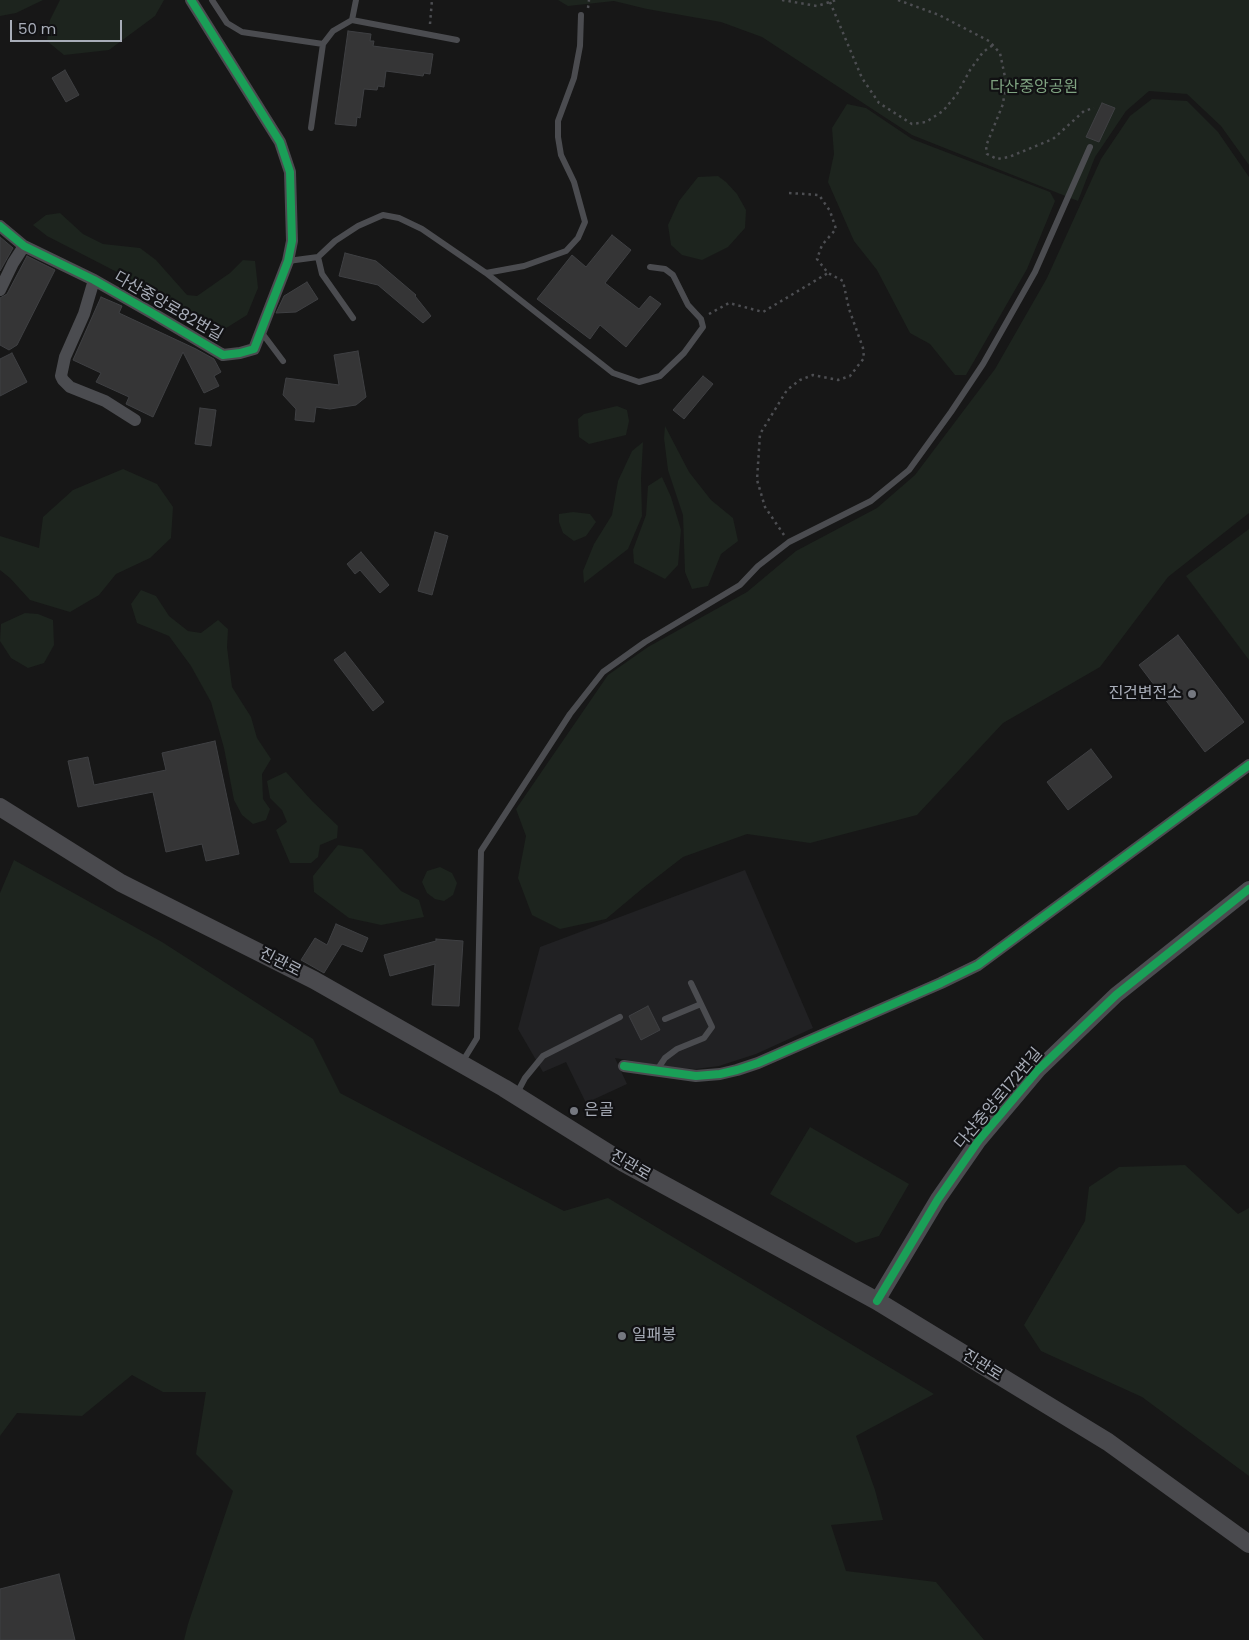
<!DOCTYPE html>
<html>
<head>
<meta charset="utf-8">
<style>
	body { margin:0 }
	#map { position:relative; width:1249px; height:1640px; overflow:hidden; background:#171717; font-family:Poppins,sans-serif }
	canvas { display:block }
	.scale { position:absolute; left:10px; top:20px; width:112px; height:22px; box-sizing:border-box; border:2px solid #a8adb8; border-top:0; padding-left:6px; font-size:15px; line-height:18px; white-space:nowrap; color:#a8adb8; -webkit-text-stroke:4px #111113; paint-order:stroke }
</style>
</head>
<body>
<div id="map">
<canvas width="1249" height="1640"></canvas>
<div class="scale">50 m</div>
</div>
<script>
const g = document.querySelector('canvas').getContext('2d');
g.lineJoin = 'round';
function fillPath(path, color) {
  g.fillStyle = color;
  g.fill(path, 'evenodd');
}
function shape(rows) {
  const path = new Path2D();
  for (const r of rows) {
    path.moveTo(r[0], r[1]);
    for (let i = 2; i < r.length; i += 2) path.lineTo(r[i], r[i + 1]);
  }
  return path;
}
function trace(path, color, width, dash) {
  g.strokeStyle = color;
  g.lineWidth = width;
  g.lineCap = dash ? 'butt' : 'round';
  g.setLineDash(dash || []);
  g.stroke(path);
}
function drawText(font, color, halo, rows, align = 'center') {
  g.font = font + ' Poppins,"Noto Sans KR",sans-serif';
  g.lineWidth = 4.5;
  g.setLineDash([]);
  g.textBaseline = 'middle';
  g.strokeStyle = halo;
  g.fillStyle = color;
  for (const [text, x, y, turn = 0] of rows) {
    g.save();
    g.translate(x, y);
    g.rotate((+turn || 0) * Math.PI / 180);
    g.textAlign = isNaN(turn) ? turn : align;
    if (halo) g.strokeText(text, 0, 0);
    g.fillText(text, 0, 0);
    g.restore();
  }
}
const built = shape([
	[745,870,813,1028,756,1054,719,1066,696,1069,676,1068,615,1058,627,1084,586,1103,566,1062,543,1072,518,1029,540,947]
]);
const green = shape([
	[0,0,43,0,16,13,0,16],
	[60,0,164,0,155,16,109,50,64,55,47,41,50,20],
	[558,0,1249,0,1249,165,1221,126,1187,94,1149,91,1126,111,1095,157,1078,201,912,135,762,37,721,22,647,9,614,1,568,6],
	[1152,99,1187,101,1218,132,1249,177,1249,513,1168,577,1100,667,1003,723,917,815,810,843,747,834,683,857,643,888,606,919,560,929,532,915,518,878,526,836,516,809,608,675,648,647,747,592,796,551,877,508,915,475,995,369,1047,278,1101,159,1130,116],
	[847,104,866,108,912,139,1050,192,1055,201,1027,269,966,375,955,375,930,344,910,333,877,270,854,241,828,182,834,154,832,128],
	[718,176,726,182,737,194,746,210,745,228,728,247,702,260,682,255,671,245,668,225,679,201,698,177],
	[60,213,83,234,103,244,140,248,156,260,187,295,197,296,230,273,243,260,255,261,258,288,247,315,223,330,195,326,144,286,47,236,33,225,46,215],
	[617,406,627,410,629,421,626,435,589,444,579,437,578,419,584,414],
	[665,426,689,472,711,500,733,518,738,541,721,554,708,586,692,589,685,572,683,515,668,470,664,438],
	[643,442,641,478,642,516,628,549,584,583,583,571,594,544,612,515,618,481,632,451],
	[123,469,157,484,173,507,171,538,150,558,116,574,99,595,70,612,30,600,10,578,0,570,0,536,39,548,43,517,73,490],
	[662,477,671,497,681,530,678,565,665,579,634,563,633,550,646,515,648,486],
	[573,512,590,514,596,522,586,536,574,541,563,533,559,522,559,514],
	[1249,529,1249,660,1186,576],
	[141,590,156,596,169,616,188,631,201,633,218,620,228,629,227,647,232,687,251,717,257,738,271,759,262,774,263,799,270,809,266,820,253,824,242,815,234,800,224,748,211,702,191,666,169,636,137,623,131,604],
	[25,613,38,614,53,620,54,645,44,663,28,668,11,658,0,641,1,624],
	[286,772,312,801,338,826,337,838,320,845,318,857,311,863,290,863,276,830,287,822,282,810,270,798,267,781],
	[338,845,362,849,401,891,419,900,424,917,381,925,349,918,314,892,313,876],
	[14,860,162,942,313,1039,340,1093,564,1211,608,1198,934,1394,856,1436,875,1490,883,1520,831,1525,846,1571,936,1582,984,1640,184,1640,188,1624,233,1491,196,1454,206,1392,163,1392,132,1375,82,1416,17,1413,0,1436,0,893],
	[440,867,452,873,457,883,453,895,444,901,435,899,427,893,422,882,427,871],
	[810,1127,909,1184,879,1236,856,1243,770,1194],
	[1185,1165,1238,1214,1249,1208,1249,1476,1142,1397,1041,1351,1024,1325,1085,1221,1089,1187,1119,1167]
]);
const building = shape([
	[348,31,371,34,370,41,374,41,373,46,433,54,430,74,424,73,423,76,386,71,384,87,378,86,377,90,364,89,360,118,357,117,356,126,335,124,348,31],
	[65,70,79,95,66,102,52,78,65,70],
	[1102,103,1115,108,1099,142,1086,137,1102,103],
	[612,235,631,250,605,283,639,309,650,296,661,304,626,347,600,325,590,339,537,299,572,255,586,267,612,235],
	[0,237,13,248,0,271,0,237],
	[345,253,376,261,416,295,415,296,431,316,423,323,378,285,339,276,345,253],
	[27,256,55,270,17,345,9,350,0,345,0,298,7,294,27,256],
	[307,282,318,299,296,312,276,313,284,296,307,282],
	[101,297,122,306,119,313,196,349,214,359,221,372,214,376,219,386,204,393,183,352,153,417,126,404,129,397,96,382,101,373,73,360,101,297],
	[358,351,366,397,356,405,330,409,316,407,314,422,295,420,296,409,283,395,286,378,339,385,334,355,358,351],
	[12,353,27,382,0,396,0,359,12,353],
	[703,376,713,384,684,419,673,410,703,376],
	[200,408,216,410,211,446,195,444,200,408],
	[435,532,448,536,432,595,418,591,435,532],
	[361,552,389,585,380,593,360,570,355,574,347,564,361,552],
	[1178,635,1244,722,1205,752,1139,665,1178,635],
	[345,652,384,702,373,711,334,660,345,652],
	[215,741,239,854,206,861,202,844,166,852,153,792,78,807,68,761,88,757,94,785,166,770,162,753,215,741],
	[1091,749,1112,777,1068,810,1047,782,1091,749],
	[336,924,368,938,362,952,342,944,324,973,301,960,315,938,327,945,336,924],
	[436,939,463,941,459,1006,432,1005,435,964,390,976,384,955,436,941,436,939],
	[648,1006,660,1030,641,1040,629,1016,648,1006],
	[59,1574,75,1640,0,1640,0,1589,59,1574]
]);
const path = shape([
	[782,0,817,6,836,0],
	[898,0,939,15,989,41,1000,53,1006,82,1003,104,986,146,987,154,997,159,1009,157,1053,139,1084,111,1094,108],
	[830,2,862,78,879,103,912,124,926,122,943,111,957,94,970,70,983,52,993,45],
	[588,8,589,0],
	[430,24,432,0],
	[709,314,729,303,763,312,828,273],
	[784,535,765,507,757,480,760,434,787,390,800,380,813,375,838,380,850,376,864,358,863,348,849,309,843,281,828,273,817,259,822,245,836,229,830,211,819,195,789,193]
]);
const service = shape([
	[212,0,227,23,242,32,323,44],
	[352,20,356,0],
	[311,128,323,44,333,31,352,20,457,40],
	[318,257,322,274,353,318],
	[288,261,318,257,335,241,358,226,383,215,399,218,422,229,486,273,613,373,639,382,660,376,684,353,703,327,701,319,688,305,673,275,665,269,650,267],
	[486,273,524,266,566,251,578,238,585,222,574,182,561,155,558,137,558,121,574,78,580,46,581,15],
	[262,333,283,361],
	[665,1019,701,1004],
	[461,1064,477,1038,481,851,570,714,603,672,645,642,740,585,758,566,789,542,871,501,909,470,951,412,983,364,1035,272,1090,147],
	[657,1070,665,1058,677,1049,704,1038,712,1027,691,983],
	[516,1095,525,1078,543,1056,620,1017]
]);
const minor = shape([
	[0,226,24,246,94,280,152,313,223,355,240,353,254,349,288,261,292,241,290,172,280,142,191,0],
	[94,280,84,314,65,357,61,376,63,380,70,387,105,401,135,420],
	[0,290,13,263,24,246],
	[624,1066,696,1076,720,1074,737,1070,758,1063,941,983,978,965,1249,765]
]);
const tertiary = shape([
	[877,1301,938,1199,979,1140,1038,1070,1116,995,1249,889]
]);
const secondary = shape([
	[0,807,121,883,314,980,504,1088,624,1163,877,1301,1108,1442,1249,1544]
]);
const cycleway = shape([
	[0,226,24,246,94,280,152,313,223,355,240,353,254,349,288,261,292,241,290,172,280,142,191,0],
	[624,1066,696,1076,720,1074,737,1070,758,1063,941,983,978,965,1249,765],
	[877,1301,938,1199,979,1140,1038,1070,1116,995,1249,889]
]);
const markers = [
	[1192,694,5,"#757880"],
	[574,1111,5,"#757880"],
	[622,1336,5,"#757880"]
];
const parkNames = [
	["다산중앙공원",1034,88]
];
const streetNames = [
	["다산중앙로82번길",168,307,30],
	["진관로",280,963,27],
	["다산중앙로172번길",999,1099,-50],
	["진관로",630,1166,30],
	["진관로",982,1366,32]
];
const poiNames = [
	["진건변전소",1182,694,"right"],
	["은골",584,1111],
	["일패봉",632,1336]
];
fillPath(built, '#212123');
fillPath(green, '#1d241e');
fillPath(building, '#353536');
trace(building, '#3f4043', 1);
trace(path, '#4d4e52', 2.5, [2.5, 4]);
trace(service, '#4b4c50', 6);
trace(minor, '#4b4c50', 12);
trace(tertiary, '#4b4c50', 16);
trace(secondary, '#4a4a4e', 18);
trace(cycleway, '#1a9f57', 8);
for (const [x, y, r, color] of markers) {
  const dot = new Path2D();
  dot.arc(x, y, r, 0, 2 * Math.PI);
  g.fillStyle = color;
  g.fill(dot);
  trace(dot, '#111113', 2);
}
drawText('16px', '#7fa381', '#111113', parkNames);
drawText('16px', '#a8adb8', '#111113', streetNames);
drawText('16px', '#a8adb8', '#111113', poiNames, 'left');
</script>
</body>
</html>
